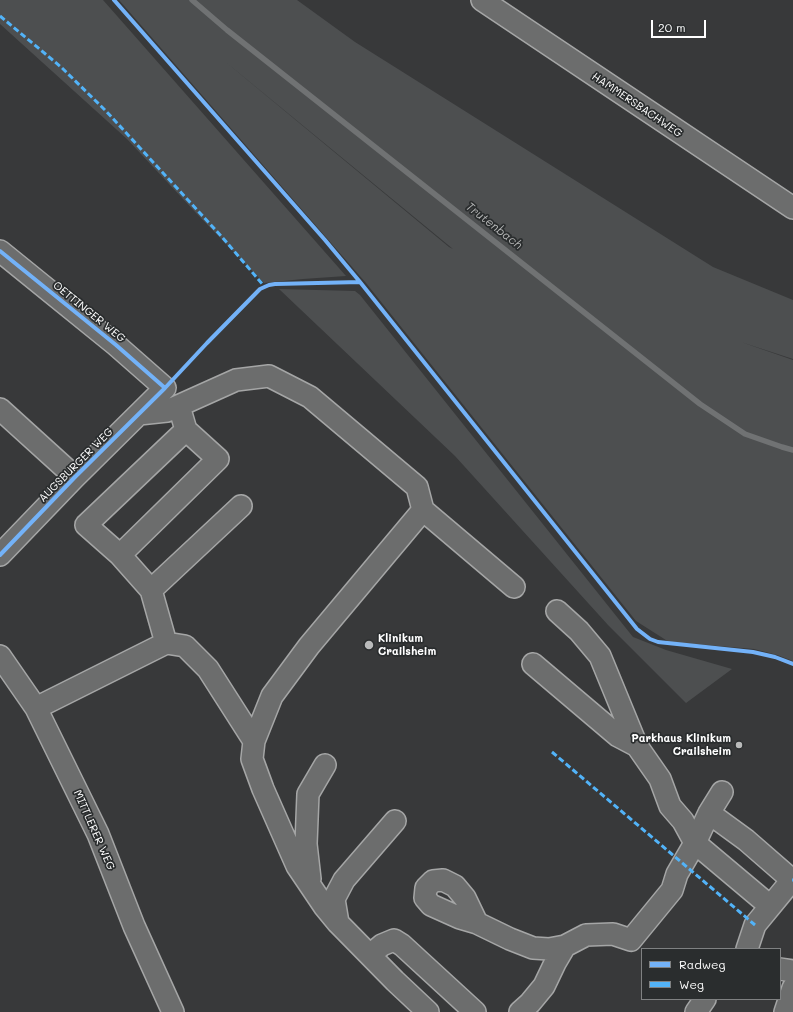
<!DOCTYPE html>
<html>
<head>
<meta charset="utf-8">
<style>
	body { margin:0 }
	#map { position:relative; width:793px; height:1012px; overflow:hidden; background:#38393a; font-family:Mali,sans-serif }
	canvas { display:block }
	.legend { position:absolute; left:641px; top:948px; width:140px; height:52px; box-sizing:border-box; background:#2a2d2e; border:1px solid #7f8182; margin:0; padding:5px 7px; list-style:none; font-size:12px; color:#fff }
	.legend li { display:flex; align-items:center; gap:8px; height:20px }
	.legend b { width:20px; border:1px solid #7f8182 }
	.scale { position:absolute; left:651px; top:20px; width:55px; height:18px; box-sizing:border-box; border:2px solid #fff; border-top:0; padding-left:5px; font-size:12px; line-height:14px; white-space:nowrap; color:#fff; -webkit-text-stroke:3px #2a2d2e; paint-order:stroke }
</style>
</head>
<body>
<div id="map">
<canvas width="793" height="1012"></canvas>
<ul class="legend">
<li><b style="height:5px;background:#73b2f8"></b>Radweg</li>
<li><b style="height:5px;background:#52b3f8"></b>Weg</li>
</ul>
<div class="scale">20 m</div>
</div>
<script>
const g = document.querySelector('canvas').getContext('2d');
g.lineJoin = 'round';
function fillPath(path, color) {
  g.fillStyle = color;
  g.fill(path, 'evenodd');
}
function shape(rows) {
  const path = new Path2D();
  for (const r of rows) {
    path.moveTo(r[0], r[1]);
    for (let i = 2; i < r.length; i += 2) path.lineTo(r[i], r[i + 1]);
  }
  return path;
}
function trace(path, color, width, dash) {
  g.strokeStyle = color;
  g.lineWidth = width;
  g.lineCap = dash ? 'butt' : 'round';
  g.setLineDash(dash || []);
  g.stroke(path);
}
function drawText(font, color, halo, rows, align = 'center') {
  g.font = font + ' Mali,sans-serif';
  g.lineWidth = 3.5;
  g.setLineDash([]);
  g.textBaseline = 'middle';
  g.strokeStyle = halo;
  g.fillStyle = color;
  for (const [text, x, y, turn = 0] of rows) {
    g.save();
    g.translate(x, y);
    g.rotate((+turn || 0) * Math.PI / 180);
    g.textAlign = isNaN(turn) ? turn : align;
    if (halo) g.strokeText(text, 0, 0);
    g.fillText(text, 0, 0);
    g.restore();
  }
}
const green = shape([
	[0,0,103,0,346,276,303,279,264,283,197,214,127,139,0,24],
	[119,0,297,0,355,42,713,267,793,300,793,359,741,342,793,360,793,661,777,655,754,649,669,642,636,621,366,283],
	[222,59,453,249,449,247],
	[279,289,355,291,360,295,633,637,666,650,732,669,686,703,608,625,455,456]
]);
const stream = shape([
	[192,0,227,30,700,404,745,434,782,447,793,450]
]);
const minor = shape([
	[482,0,793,208],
	[0,251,116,345,165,388,75,477,0,555],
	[0,409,75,477],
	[139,414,167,411,236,380,269,376,310,397,417,487,423,510,514,587],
	[120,555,86,525,186,430],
	[151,590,241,506],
	[557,611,579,631,600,656,637,746],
	[166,643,151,590,120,555,218,459,186,430,179,406],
	[0,656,36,708,98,834,134,926,173,1012],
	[36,708,166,643,185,646,208,669,254,741,252,759,263,789,297,866,324,906,338,923,395,981,428,1012],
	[254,741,272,696,309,646,423,510],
	[722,792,709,813,695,843,770,906],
	[709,813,746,840,792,880,755,925,747,949],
	[310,879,306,844,308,794,325,765],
	[338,923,334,899,344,880,395,821],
	[477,923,465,898,455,886,443,880,433,881,426,888,425,898,431,905,460,918,477,923,510,939,533,948,549,949,565,946,586,935,613,934,631,940,672,890,677,874,695,843,683,821,670,806,660,779,637,746,618,736,533,664],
	[370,955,382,945,394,940,402,945,475,1012],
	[780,969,793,971],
	[520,1012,530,1003,544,986,555,963,565,946],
	[696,1012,705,999],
	[785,1012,793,988]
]);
const quiet = shape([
	[0,16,61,67,106,111,222,237,264,286],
	[552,752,755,925],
	[792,880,793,880]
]);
const cycleway = shape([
	[114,0,325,240,360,282,637,629,650,639,658,642,753,652,775,657,793,664],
	[0,251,116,345,165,388],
	[0,555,75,477,165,388,207,343,260,289,269,285,275,284,360,282]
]);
const markers = [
	[369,645,5,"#b9baba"],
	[739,745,4,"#b9baba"]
];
const streetNames = [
	["HAMMERSBACHWEG",637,105,34],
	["OETTINGER WEG",89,312,39],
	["AUGSBURGER WEG",76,465,-45],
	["MITTLERER WEG",94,830,66]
];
const poiNames = [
	["Klinikum",378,639],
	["Crailsheim",378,652],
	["Parkhaus Klinikum",731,739,"right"],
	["Crailsheim",731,752,"right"]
];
const waterNames = [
	["Trutenbach",494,226,38]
];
fillPath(green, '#4d4f50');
trace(stream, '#707273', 5.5);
trace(minor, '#a5a6a6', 24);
trace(minor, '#6c6d6d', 21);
trace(quiet, '#52b3f8', 3, [6, 3]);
trace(cycleway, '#73b2f8', 4);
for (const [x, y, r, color] of markers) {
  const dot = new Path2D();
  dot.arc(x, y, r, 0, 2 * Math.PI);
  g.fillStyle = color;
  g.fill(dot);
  trace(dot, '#2a2d2e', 1.5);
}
drawText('11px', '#fff', '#2a2d2e', streetNames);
drawText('bold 11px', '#fff', '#2a2d2e', poiNames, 'left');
drawText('italic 12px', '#b4b5b5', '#2a2d2e', waterNames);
</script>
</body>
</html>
